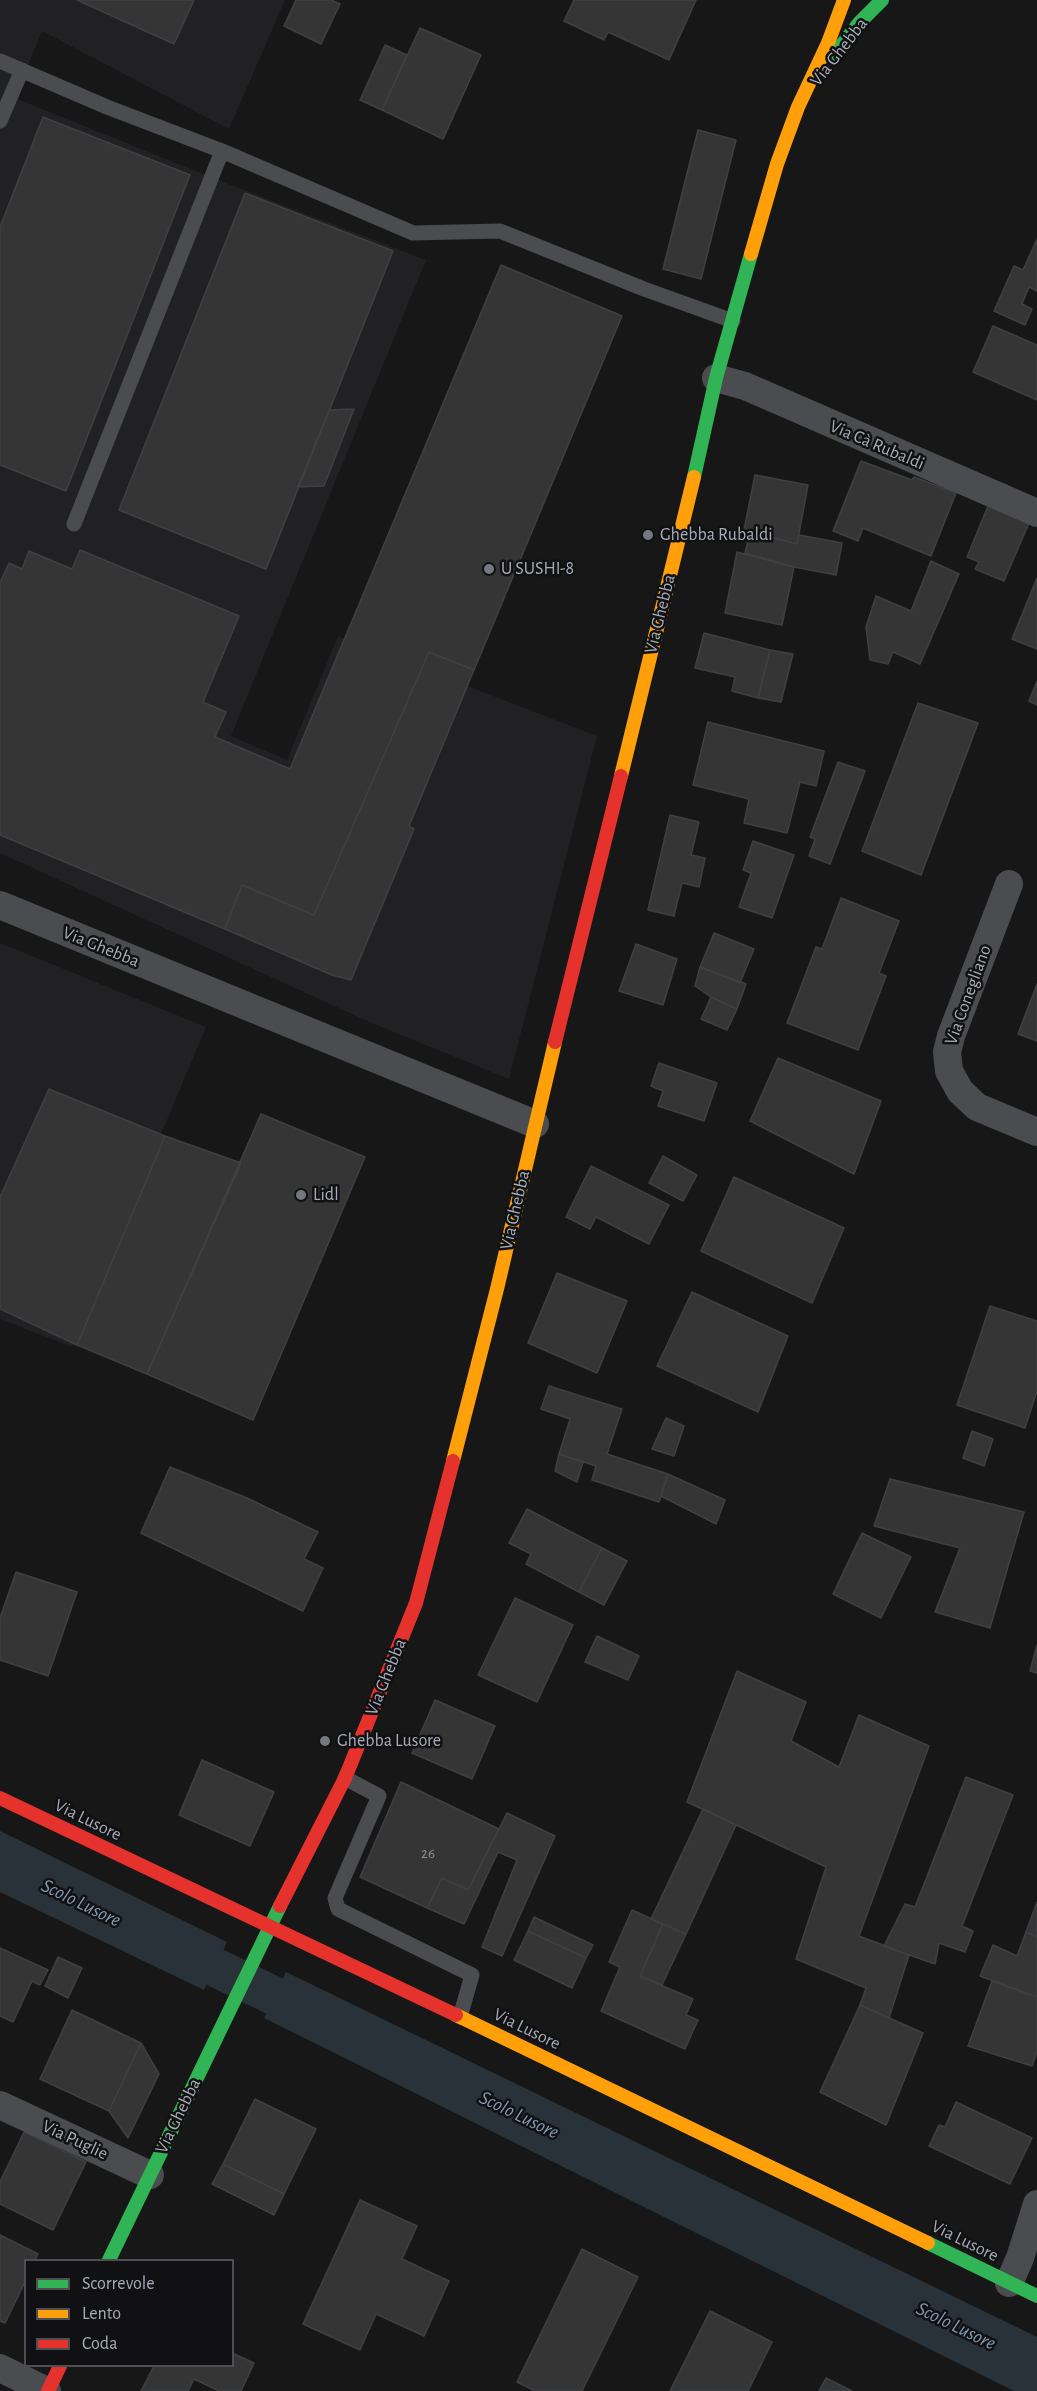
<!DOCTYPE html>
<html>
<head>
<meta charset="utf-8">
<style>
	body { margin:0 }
	#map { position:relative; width:1037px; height:2391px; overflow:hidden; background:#171717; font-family:"Alegreya Sans",sans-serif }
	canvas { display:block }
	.legend { position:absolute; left:24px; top:2259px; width:210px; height:108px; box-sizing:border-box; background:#111113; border:2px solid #4d4f55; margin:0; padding:8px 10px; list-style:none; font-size:18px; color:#a8adb8 }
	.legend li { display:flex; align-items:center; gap:12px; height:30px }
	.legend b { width:30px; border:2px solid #4d4f55 }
</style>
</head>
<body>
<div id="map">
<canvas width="1037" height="2391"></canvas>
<ul class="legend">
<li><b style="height:8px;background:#30b455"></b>Scorrevole</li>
<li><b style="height:8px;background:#ff9f0a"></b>Lento</li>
<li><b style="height:8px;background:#e5322d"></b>Coda</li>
</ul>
</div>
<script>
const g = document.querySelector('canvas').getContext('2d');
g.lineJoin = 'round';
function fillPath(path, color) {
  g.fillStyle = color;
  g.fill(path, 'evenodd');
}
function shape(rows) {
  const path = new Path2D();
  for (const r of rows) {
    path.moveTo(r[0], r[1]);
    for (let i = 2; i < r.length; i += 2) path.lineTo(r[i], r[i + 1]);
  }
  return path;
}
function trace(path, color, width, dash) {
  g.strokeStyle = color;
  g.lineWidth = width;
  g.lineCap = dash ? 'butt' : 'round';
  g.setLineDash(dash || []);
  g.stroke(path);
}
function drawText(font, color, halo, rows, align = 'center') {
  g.font = font + ' "Alegreya Sans",sans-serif';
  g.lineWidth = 5;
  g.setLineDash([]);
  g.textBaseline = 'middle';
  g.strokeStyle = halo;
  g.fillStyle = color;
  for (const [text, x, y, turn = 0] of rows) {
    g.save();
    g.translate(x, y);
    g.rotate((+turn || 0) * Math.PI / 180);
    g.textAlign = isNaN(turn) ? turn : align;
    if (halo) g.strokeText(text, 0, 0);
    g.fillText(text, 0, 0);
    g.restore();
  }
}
const built = shape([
	[0,0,285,0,229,129,42,31,15,98,223,182,426,260,231,736,287,760,338,636,597,736,509,1079,367,1021,0,853],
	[0,943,206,1027,72,1347,0,1319]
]);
const water = shape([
	[0,1831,227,1942,204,1990,0,1892],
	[286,1972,1037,2337,1037,2391,1014,2391,264,2018]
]);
const canal = shape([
	[167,1944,322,2019]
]);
const building = shape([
	[77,0,194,0,174,44,77,0],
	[296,0,331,0,340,4,321,44,284,26,296,0],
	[574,0,696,0,669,60,608,32,604,40,564,21,574,0],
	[420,28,481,55,443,139,382,110,420,28],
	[385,45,407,55,382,110,360,100,385,45],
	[43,117,190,175,66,491,0,465,0,227,43,117],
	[698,130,736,140,701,279,663,269,698,130],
	[245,193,393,251,266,569,119,510,245,193],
	[1037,239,1037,291,1029,287,1022,304,1032,309,1025,325,994,311,1014,266,1023,270,1037,239],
	[501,265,622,316,474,670,429,652,314,915,242,885,225,929,0,835,0,583,9,563,22,569,29,551,72,569,80,550,239,616,203,702,226,712,215,737,290,769,501,265],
	[993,326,1037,345,1037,400,973,372,993,326],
	[354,409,324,486,298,487,329,410,354,409],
	[861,461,912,480,914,477,956,493,931,556,863,528,858,541,833,531,861,461],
	[755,475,808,485,797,544,744,530,755,475],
	[988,506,1029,523,1004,581,975,569,979,562,967,557,988,506],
	[750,532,797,544,799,535,842,543,836,575,794,567,745,553,750,532],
	[737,552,794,567,782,625,725,613,737,552],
	[931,561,959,574,920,664,893,652,888,664,870,660,866,627,876,596,911,611,931,561],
	[1037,578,1037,649,1012,639,1037,578],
	[704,633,770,650,758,698,732,691,735,677,695,668,704,633],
	[770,650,793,654,781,702,758,698,770,650],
	[429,652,474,670,409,826,414,829,351,980,332,975,225,929,242,885,314,915,429,652],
	[1037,681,1037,705,1029,701,1037,681],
	[918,703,978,723,921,875,862,851,918,703],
	[708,722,824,751,816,786,800,782,787,833,744,823,749,799,693,785,708,722],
	[838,762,865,771,830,864,809,856,815,839,810,837,838,762],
	[670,815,699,822,691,855,705,858,699,887,682,883,674,916,648,910,670,815],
	[753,841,794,855,772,918,739,907,751,873,743,870,753,841],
	[841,898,899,921,879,973,886,976,858,1050,787,1023,816,947,822,949,841,898],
	[714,933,754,949,740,983,700,967,714,933],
	[636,944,677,959,663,1005,619,991,636,944],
	[700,967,746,984,737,1009,711,997,695,986,700,967],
	[1037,984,1037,1041,1018,1034,1037,984],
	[711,997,737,1009,727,1030,701,1019,711,997],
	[778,1058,881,1101,854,1174,750,1121,778,1058],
	[659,1063,717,1083,704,1121,658,1106,663,1091,651,1086,659,1063],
	[49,1089,165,1136,77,1345,0,1309,0,1197,49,1089],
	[261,1114,365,1157,253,1420,147,1374,261,1114],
	[165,1136,241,1163,147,1374,77,1345,165,1136],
	[663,1156,697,1175,683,1201,649,1183,663,1156],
	[591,1166,669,1205,649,1244,596,1217,590,1229,566,1217,591,1166],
	[734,1177,844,1228,812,1303,701,1251,734,1177],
	[557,1273,627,1301,597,1373,528,1343,557,1273],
	[692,1292,788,1336,758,1412,657,1366,692,1292],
	[990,1306,1037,1321,1037,1391,1025,1428,957,1405,990,1306],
	[549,1386,622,1409,607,1454,668,1474,659,1502,592,1480,596,1466,559,1454,570,1419,541,1409,549,1386],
	[666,1418,684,1426,674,1456,652,1449,666,1418],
	[972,1431,993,1439,984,1466,963,1458,972,1431],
	[559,1454,583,1462,577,1482,555,1471,559,1454],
	[170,1467,247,1498,318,1532,304,1559,323,1568,303,1611,141,1533,170,1467],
	[668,1474,725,1500,716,1524,661,1496,668,1474],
	[890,1479,1024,1512,990,1628,935,1612,960,1548,874,1526,890,1479],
	[527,1509,602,1548,579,1592,526,1564,531,1554,509,1543,527,1509],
	[862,1533,911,1557,881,1618,833,1594,862,1533],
	[602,1548,627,1561,604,1605,579,1592,602,1548],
	[16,1572,77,1592,48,1676,0,1660,0,1618,16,1572],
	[515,1598,573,1625,537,1702,478,1675,515,1598],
	[597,1636,639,1656,628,1680,585,1662,597,1636],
	[1037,1645,1037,1673,1030,1671,1037,1645],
	[737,1671,806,1702,791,1741,839,1767,859,1715,929,1746,859,1936,909,1955,889,2018,860,2005,866,1988,796,1959,826,1867,687,1802,737,1671],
	[435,1700,495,1726,472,1779,412,1753,435,1700],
	[202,1760,274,1792,250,1846,179,1815,202,1760],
	[966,1777,1013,1795,962,1926,973,1931,965,1952,939,1943,935,1964,884,1946,905,1904,915,1907,966,1777],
	[401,1782,499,1829,468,1890,442,1878,427,1908,360,1877,401,1782],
	[703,1809,736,1825,686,1934,651,1919,703,1809],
	[507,1813,555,1836,502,1956,482,1947,517,1860,498,1852,464,1924,427,1908,442,1878,468,1890,507,1813],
	[1037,1902,1037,1937,1026,1932,1037,1902],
	[632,1910,663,1924,640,1976,693,1999,686,2015,698,2020,685,2049,601,2011,620,1967,609,1962,632,1910],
	[534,1917,593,1945,586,1958,528,1931,534,1917],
	[663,1924,686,1934,662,1985,640,1976,663,1924],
	[528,1931,586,1958,572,1988,514,1960,528,1931],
	[1026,1932,1037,1937,1037,1997,980,1976,993,1945,1017,1956,1026,1932],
	[0,1948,48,1970,40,1985,32,1981,13,2022,0,2016,0,1948],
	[58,1957,82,1968,68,1998,45,1986,58,1957],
	[992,1981,1037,1997,1037,2052,1032,2066,968,2046,992,1981],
	[860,2005,923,2033,886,2125,820,2092,860,2005],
	[72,2010,141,2043,109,2111,40,2079,72,2010],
	[141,2043,159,2074,128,2138,109,2111,141,2043],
	[255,2099,316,2129,284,2194,223,2164,255,2099],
	[956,2102,1032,2138,1010,2184,929,2146,939,2125,945,2127,956,2102],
	[24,2132,86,2162,53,2230,0,2204,0,2182,24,2132],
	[223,2164,284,2194,274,2215,212,2184,223,2164],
	[360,2200,417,2226,402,2259,449,2281,424,2336,376,2314,360,2350,303,2324,360,2200],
	[0,2235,38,2254,35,2260,26,2260,26,2280,5,2323,0,2321,0,2235],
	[582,2249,638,2277,582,2391,535,2391,517,2382,582,2249],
	[710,2311,772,2342,748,2391,670,2391,710,2311],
	[232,2353,254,2363,241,2391,219,2391,194,2379,188,2391,141,2391,154,2366,232,2366,232,2353],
	[826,2378,852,2391,819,2391,826,2378]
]);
const lane = shape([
	[0,61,107,107,222,151,413,233,500,231,644,289,733,321],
	[0,121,22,70],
	[74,524,222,151],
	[345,1778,379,1796,335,1898,338,1909,472,1975,460,2017]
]);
const street = shape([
	[716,378,745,386,1037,513],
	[1009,884,951,1036,947,1052,949,1071,960,1091,977,1107,1037,1132],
	[0,905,535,1124],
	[0,2105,150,2175],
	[1009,2283,1020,2258,1037,2204],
	[0,2368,47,2391]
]);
const fast = shape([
	[833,56,859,23,882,0],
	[694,477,716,378,751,254],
	[928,2243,1037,2296],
	[109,2260,280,1906]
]);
const slow = shape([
	[751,254,777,164,798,107,828,43,844,0],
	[621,776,694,477],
	[453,1461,497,1289,555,1042],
	[456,2015,928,2243]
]);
const jam = shape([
	[555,1042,621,776],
	[0,1798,456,2015],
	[280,1906,345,1778,416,1603,453,1461],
	[48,2391,60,2366]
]);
const markers = [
	[648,535,6,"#757880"],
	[489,569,6,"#757880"],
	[301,1195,6,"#757880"],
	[325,1741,6,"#757880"]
];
const numberNames = [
	["26",428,1853]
];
const streetNames = [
	["Via Ghebba",839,52,-52],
	["Via Cà Rubaldi",877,445,23],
	["Via Ghebba",660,614,-76],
	["Via Ghebba",101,947,22],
	["Via Conegliano",968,995,-70],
	["Via Ghebba",515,1210,-77],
	["Via Ghebba",386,1677,-68],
	["Via Lusore",88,1820,26],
	["Via Lusore",527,2029,26],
	["Via Ghebba",178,2116,-64],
	["Via Puglie",75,2140,25],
	["Via Lusore",965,2241,26]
];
const poiNames = [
	["Ghebba Rubaldi",660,535],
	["U SUSHI-8",501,569],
	["Lidl",313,1195],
	["Ghebba Lusore",337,1741]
];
const waterNames = [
	["Scolo Lusore",81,1903,26],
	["Scolo Lusore",519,2115,26],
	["Scolo Lusore",956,2326,26]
];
fillPath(built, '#212123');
fillPath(water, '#2a3239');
trace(canal, '#2a3239', 39);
fillPath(building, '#353536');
trace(building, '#3f4043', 1.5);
trace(lane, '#4b4c50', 15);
trace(street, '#4b4c50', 28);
trace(fast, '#30b455', 14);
trace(slow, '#ff9f0a', 14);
trace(jam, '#e5322d', 14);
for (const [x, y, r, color] of markers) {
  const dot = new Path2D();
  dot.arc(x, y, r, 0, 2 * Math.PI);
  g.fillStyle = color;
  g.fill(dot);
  trace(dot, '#111113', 2);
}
drawText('15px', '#8b8f98', null, numberNames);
drawText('18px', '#a8adb8', '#111113', streetNames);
drawText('18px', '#a8adb8', '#111113', poiNames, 'left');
drawText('italic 20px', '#7f9bb3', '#111113', waterNames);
</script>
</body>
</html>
